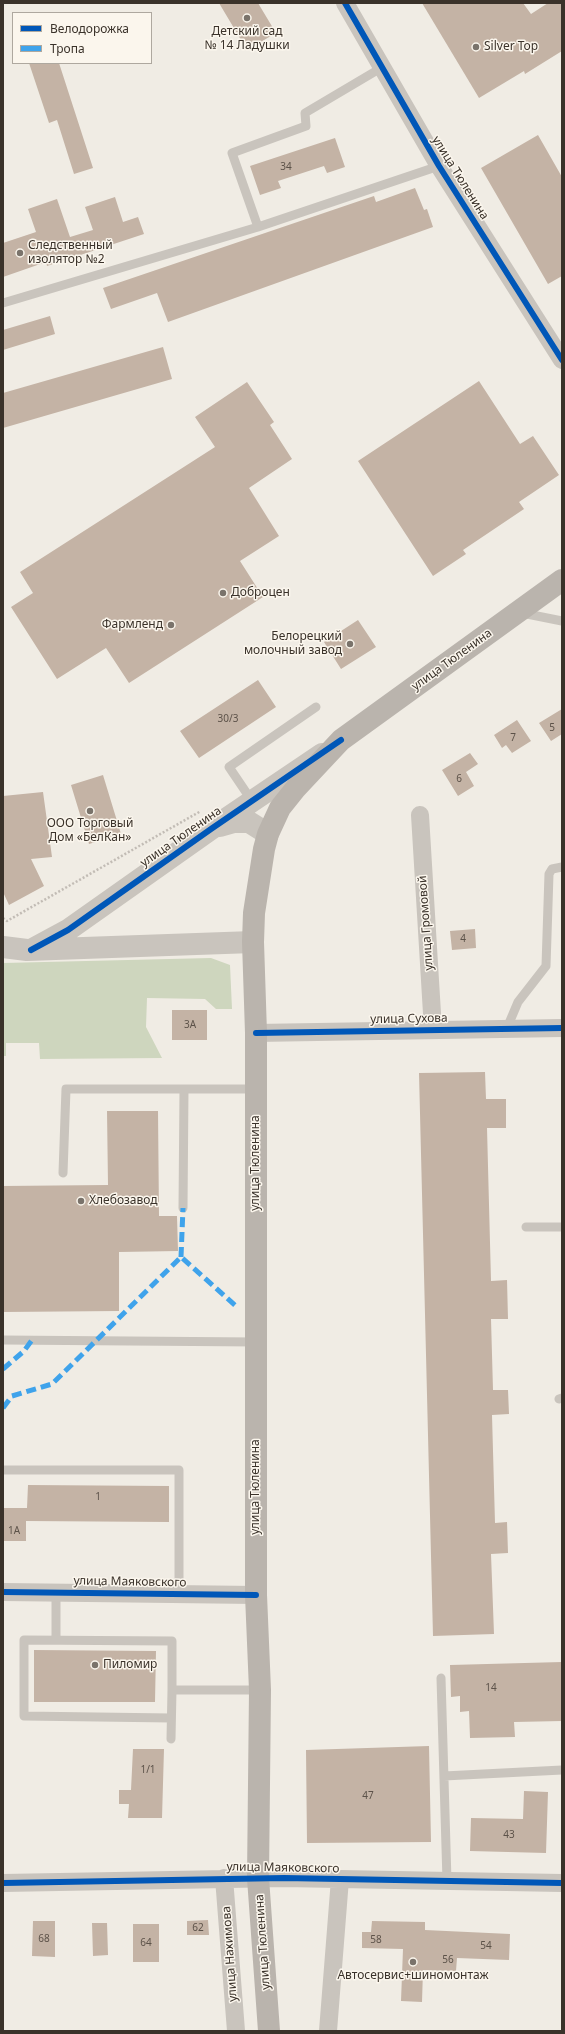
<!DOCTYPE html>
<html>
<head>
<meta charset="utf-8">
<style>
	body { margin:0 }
	#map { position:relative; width:565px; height:2034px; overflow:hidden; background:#f0ece4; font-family:"Noto Sans",sans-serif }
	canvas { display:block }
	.frame { position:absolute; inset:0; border:4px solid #3a322a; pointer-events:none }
	.legend { position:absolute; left:12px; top:12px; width:140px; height:52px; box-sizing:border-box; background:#fbf6ed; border:1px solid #aea89f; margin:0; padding:5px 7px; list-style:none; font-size:12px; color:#3a322a }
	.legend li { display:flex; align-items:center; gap:8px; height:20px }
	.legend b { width:20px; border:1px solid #aea89f }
</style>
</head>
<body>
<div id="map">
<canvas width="565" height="2034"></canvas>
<div class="frame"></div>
<ul class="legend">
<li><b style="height:5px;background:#0057b8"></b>Велодорожка</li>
<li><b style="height:5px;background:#3fa3eb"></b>Тропа</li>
</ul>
</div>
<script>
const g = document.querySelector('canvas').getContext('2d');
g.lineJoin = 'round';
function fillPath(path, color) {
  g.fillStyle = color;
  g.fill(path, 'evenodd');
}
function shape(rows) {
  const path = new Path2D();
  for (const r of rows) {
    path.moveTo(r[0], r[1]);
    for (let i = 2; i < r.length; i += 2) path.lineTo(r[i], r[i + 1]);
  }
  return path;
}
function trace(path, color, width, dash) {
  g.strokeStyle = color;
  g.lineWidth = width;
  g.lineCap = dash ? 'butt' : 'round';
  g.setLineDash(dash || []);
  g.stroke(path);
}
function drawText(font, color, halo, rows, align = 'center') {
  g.font = font + ' "Noto Sans",sans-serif';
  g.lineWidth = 3;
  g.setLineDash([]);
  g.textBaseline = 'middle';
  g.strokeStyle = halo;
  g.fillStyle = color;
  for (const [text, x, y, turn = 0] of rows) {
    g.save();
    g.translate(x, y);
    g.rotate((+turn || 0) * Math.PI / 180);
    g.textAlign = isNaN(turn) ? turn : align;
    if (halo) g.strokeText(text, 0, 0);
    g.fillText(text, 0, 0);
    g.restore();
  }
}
const green = shape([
	[211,958,230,965,232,1009,216,1009,205,999,147,998,146,1027,162,1058,40,1059,39,1043,6,1043,6,1056,3,1056,3,963]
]);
const building = shape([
	[219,3,258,3,276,33,247,50],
	[422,3,523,3,531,14,548,3,562,3,562,51,525,74,524,71,479,98],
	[29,63,59,63,93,168,74,174,57,120,49,123],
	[538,135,562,177,562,276,548,284,481,168],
	[335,138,345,167,327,173,324,166,278,181,281,188,260,195,250,166],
	[415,188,424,210,427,209,433,227,168,322,157,293,111,309,103,288,374,196,376,202],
	[115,197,123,222,138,217,144,234,47,266,46,262,3,277,3,243,36,232,28,209,57,199,70,237,93,230,85,207],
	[50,316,55,334,3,350,3,330],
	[163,347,172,379,3,428,3,393],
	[479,381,520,444,533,436,559,475,519,502,524,509,463,550,466,554,433,576,358,461],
	[247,382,274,422,270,425,292,459,249,488,279,536,240,561,263,597,129,683,106,648,57,679,11,607,33,593,20,572,215,447,195,417],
	[358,620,376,647,341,669,324,642],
	[258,680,276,707,199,758,180,731],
	[562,709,562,734,551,741,539,723],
	[517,720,531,741,512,753,506,745,502,748,494,735],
	[470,753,478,764,466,772,474,786,458,796,442,770],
	[103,775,121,834,89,844,71,785],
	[43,792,52,857,31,859,44,886,9,905,3,892,3,796],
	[475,929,476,948,452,950,450,931],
	[172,1010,207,1010,207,1040,172,1040],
	[485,1072,486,1099,506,1099,506,1128,487,1128,491,1281,507,1280,508,1319,491,1319,493,1390,508,1390,509,1414,492,1415,495,1523,507,1522,508,1553,491,1554,494,1634,433,1636,419,1073],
	[107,1111,158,1111,159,1216,177,1216,178,1251,119,1252,119,1311,3,1312,3,1186,108,1185],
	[28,1485,169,1486,169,1522,26,1521,26,1541,3,1541,3,1508,27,1508],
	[34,1650,156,1651,155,1702,34,1702],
	[562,1662,562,1721,514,1722,515,1737,470,1738,469,1711,460,1712,460,1696,451,1697,450,1665],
	[429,1746,431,1842,307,1843,306,1750],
	[133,1749,164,1749,162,1818,128,1818,129,1804,119,1804,119,1790,131,1790],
	[524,1791,548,1792,546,1853,470,1851,471,1818,523,1819],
	[208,1920,209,1935,187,1935,187,1921],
	[33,1921,55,1921,55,1957,32,1956],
	[372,1921,425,1922,425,1930,510,1934,509,1960,457,1958,456,1971,423,1970,422,2002,401,2001,403,1949,362,1948,362,1932,371,1932],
	[92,1923,107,1923,108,1955,93,1956],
	[133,1924,159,1924,159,1962,133,1962]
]);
const path = shape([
	[3,918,7,921,201,811]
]);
const service = shape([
	[258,227,232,153,306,126,305,113,381,68],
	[3,303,258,227,439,166],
	[522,613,562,621],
	[252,801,229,767,316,707],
	[507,1028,518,1002,546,966,549,874,552,869,562,867],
	[63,1173,66,1089,256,1089],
	[183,1208,184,1089],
	[526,1227,562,1227],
	[3,1340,256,1342],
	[559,1399,562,1398],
	[3,1470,179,1470,179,1594],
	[56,1592,56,1640],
	[441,1678,447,1881],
	[171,1718,24,1716,24,1640,172,1641,172,1690],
	[171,1739,172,1690,260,1690],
	[444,1776,562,1770]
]);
const minor = shape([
	[345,3,439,166,562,360],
	[420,815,433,1030],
	[256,1033,562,1028],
	[3,1592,256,1595],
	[224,1878,236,2031],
	[3,1883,284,1878,562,1883],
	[328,2031,340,1879]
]);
const tertiary = shape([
	[220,826,234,822,249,822,268,834],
	[3,947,27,950,253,942],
	[31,950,68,930,211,829,322,754]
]);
const secondary = shape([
	[269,2031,258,1878,260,1690,256,1595,256,1033,253,942,254,913,264,849,268,834,280,808,296,788,341,740,562,580]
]);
const quiet = shape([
	[181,1257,183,1208],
	[3,1369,24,1351,32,1340],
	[3,1408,12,1396,52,1384,181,1257,237,1307]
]);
const cycleway = shape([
	[345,3,439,166,562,360],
	[31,950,68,930,211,829,341,740],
	[256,1033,562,1028],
	[3,1592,256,1595],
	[3,1883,284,1878,562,1883]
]);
const markers = [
	[247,18,4,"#7a736b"],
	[476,47,4,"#7a736b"],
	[20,253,4,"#7a736b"],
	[223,593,4,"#7a736b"],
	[171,625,4,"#7a736b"],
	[350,644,4,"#7a736b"],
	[90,811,4,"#7a736b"],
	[81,1201,4,"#7a736b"],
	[95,1665,4,"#7a736b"],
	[413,1962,4,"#7a736b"]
];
const numberNames = [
	["34",286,167],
	["30/3",228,719],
	["5",552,728],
	["7",513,738],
	["6",459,779],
	["4",463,939],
	["3А",190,1025],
	["1",98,1497],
	["1А",14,1531],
	["14",491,1688],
	["1/1",148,1770],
	["47",368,1796],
	["43",509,1835],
	["62",198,1928],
	["68",44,1939],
	["58",376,1940],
	["64",146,1943],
	["54",486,1946],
	["56",448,1960]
];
const poiNames = [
	["Детский сад",247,32,"center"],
	["№ 14 Ладушки",247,46,"center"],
	["Silver Top",484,47],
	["Следственный",28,246],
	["изолятор №2",28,260],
	["Доброцен",231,593],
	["Фармленд",163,625,"right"],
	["Белорецкий",342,637,"right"],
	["молочный завод",342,651,"right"],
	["ООО Торговый",90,824,"center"],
	["Дом «БелКан»",90,838,"center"],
	["Хлебозавод",89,1201],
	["Пиломир",103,1665],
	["Автосервис+шиномонтаж",413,1976,"center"]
];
const streetNames = [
	["улица Тюленина",460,178,58],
	["улица Тюленина",452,660,-36],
	["улица Тюленина",181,837,-35],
	["улица Громовой",426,923,-94],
	["улица Сухова",409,1019,-1],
	["улица Тюленина",256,1163,-90],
	["улица Тюленина",256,1487,-90],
	["улица Маяковского",130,1582,1],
	["улица Маяковского",283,1868,1],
	["улица Тюленина",263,1942,-94],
	["улица Нахимова",230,1954,-94]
];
fillPath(green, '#ced6be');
fillPath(building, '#c4b3a5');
trace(path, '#c2bcb5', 2.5, [2, 2]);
trace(service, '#c9c4bd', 9);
trace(minor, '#c9c4bd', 18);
trace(tertiary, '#c9c4bd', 22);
trace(secondary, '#bab4ad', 22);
trace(quiet, '#3fa3eb', 5, [10, 5]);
trace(cycleway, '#0057b8', 6);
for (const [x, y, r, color] of markers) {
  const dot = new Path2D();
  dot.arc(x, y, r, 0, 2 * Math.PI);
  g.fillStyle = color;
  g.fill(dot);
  trace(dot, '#fbf6ed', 1.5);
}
drawText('10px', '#5c5249', null, numberNames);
drawText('12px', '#3a322a', '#fbf6ed', poiNames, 'left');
drawText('12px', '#3a322a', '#fbf6ed', streetNames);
</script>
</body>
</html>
